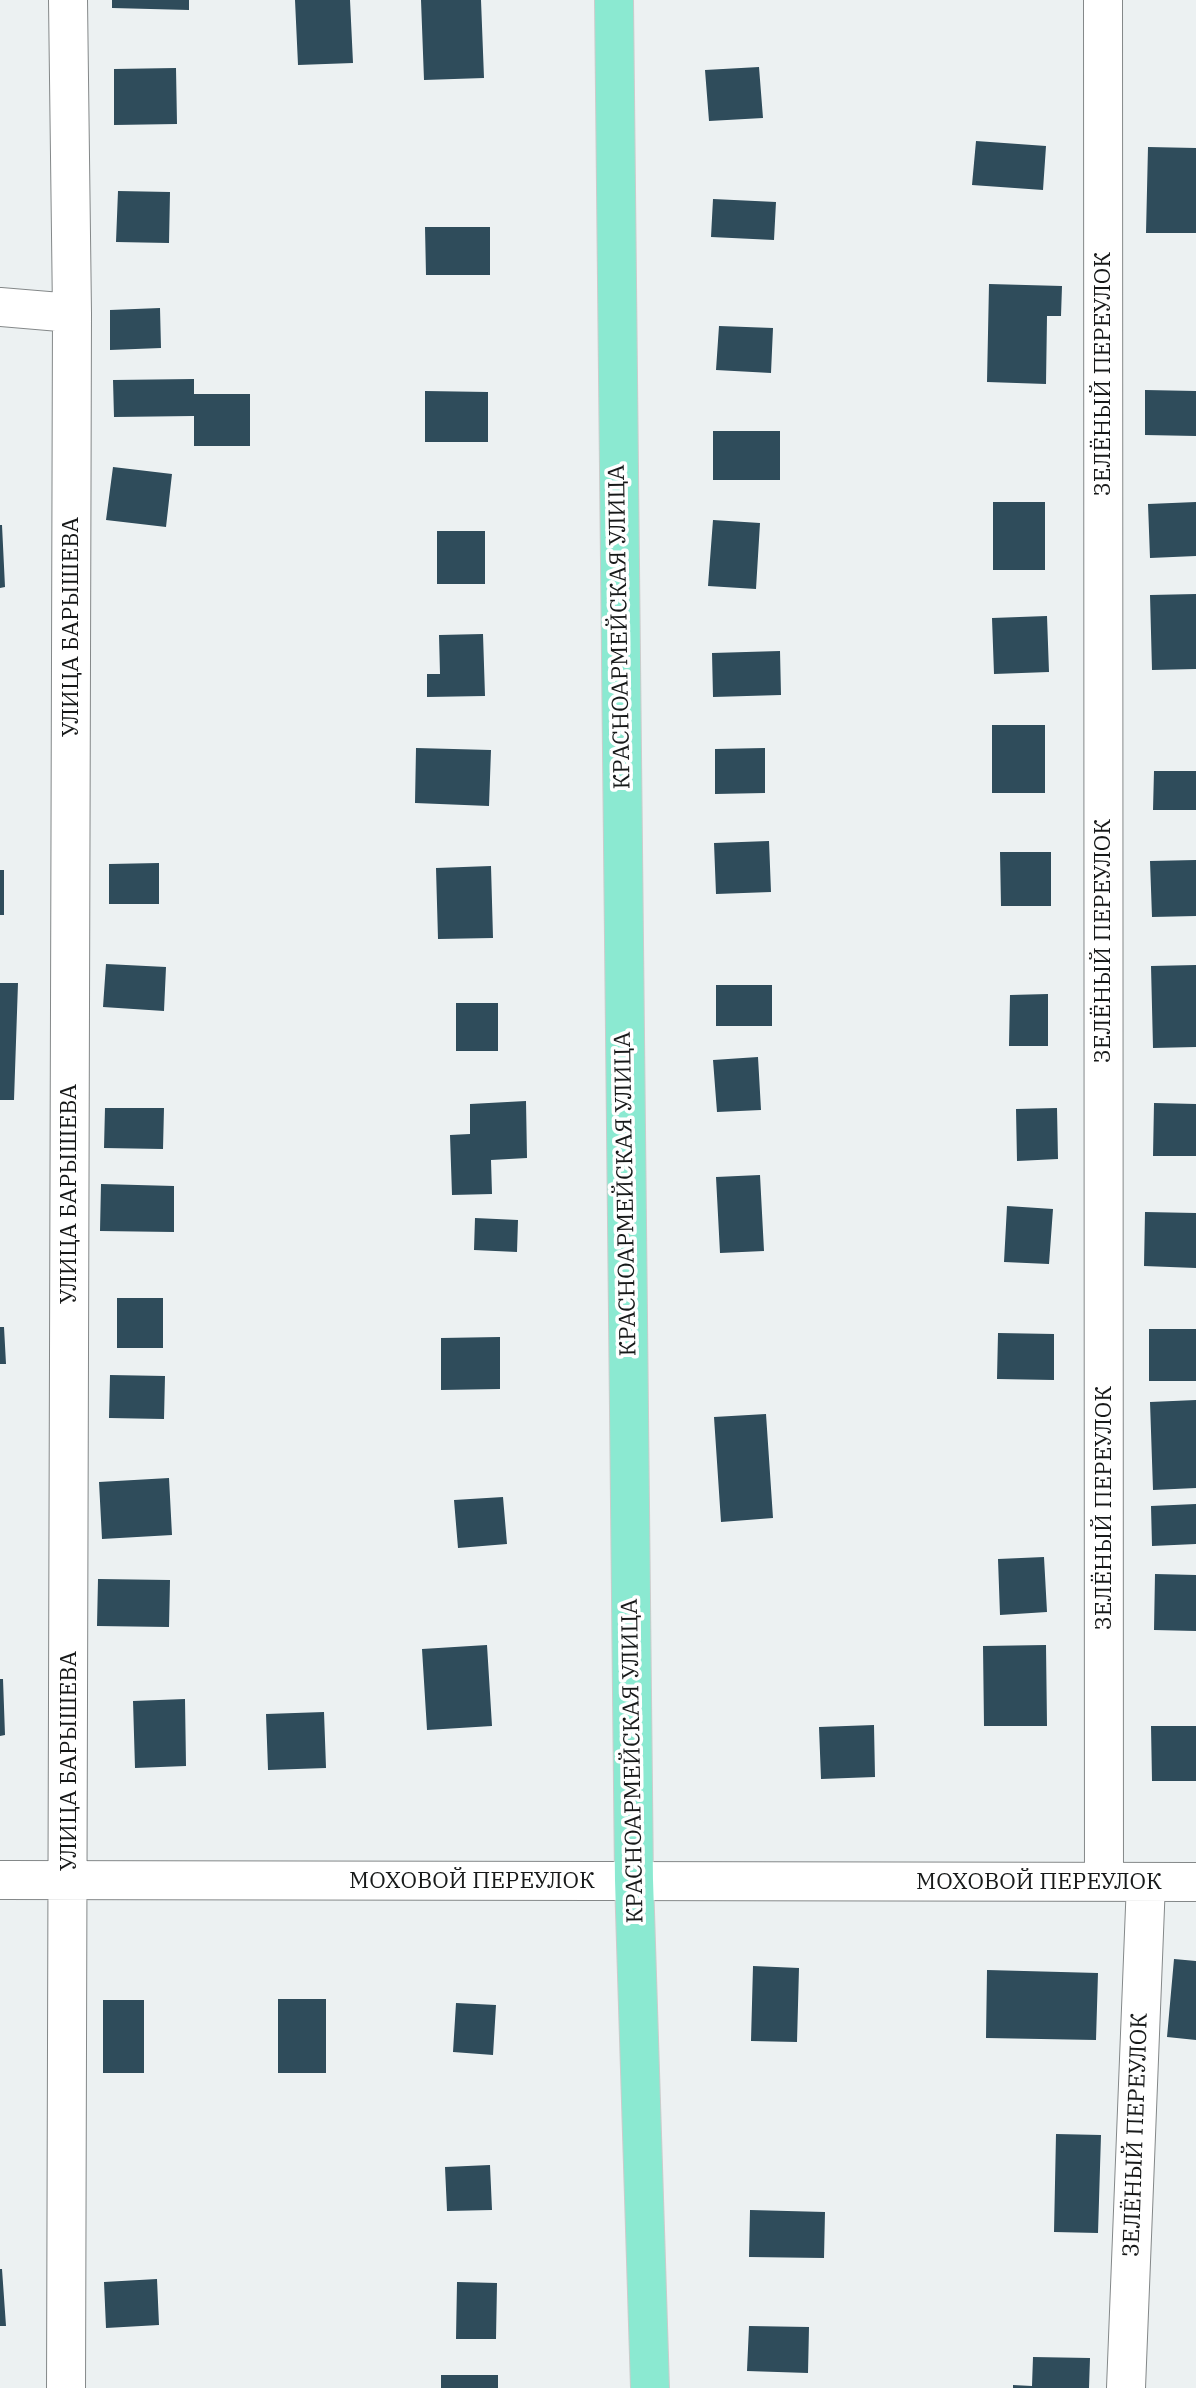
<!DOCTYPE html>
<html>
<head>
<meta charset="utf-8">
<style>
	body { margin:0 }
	canvas { display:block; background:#ecf1f2 }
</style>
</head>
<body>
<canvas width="1196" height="2388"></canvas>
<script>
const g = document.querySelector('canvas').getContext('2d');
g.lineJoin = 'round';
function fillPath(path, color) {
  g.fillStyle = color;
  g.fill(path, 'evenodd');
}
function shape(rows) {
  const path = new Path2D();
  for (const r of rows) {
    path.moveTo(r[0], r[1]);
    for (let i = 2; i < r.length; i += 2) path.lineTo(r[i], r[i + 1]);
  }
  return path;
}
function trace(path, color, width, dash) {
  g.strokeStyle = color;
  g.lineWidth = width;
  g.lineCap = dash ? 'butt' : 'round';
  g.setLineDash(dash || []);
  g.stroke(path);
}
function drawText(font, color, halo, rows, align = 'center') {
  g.font = font + ' "IBM Plex Serif",serif';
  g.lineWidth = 7;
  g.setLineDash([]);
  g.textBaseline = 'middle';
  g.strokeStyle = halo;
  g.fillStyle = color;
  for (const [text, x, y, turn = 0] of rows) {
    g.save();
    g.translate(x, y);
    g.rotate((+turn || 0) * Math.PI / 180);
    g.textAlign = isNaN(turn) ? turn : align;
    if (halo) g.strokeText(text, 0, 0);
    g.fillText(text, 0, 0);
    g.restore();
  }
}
const building = shape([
	[112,0,189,0,189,10,112,8],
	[295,0,350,0,353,63,298,65],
	[421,0,481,0,484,78,424,80],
	[759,67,763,118,709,121,705,70],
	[176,68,177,124,114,125,114,69],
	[976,141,1046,146,1043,190,972,185],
	[1148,147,1196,148,1196,233,1146,233],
	[118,191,170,192,169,243,116,242],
	[713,199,776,202,774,240,711,237],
	[425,227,490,227,490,275,426,275],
	[989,284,1062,286,1061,316,1047,316,1046,384,987,382],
	[160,308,161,348,110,350,110,310],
	[719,326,773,328,771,373,716,370],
	[194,379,194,394,250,394,250,446,194,446,194,416,114,417,113,380],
	[1145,390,1196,391,1196,436,1145,435],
	[425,391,488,392,488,442,425,442],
	[713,431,780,431,780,480,713,480],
	[113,467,172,474,166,527,106,520],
	[993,502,1045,502,1045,570,993,570],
	[1196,502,1196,556,1150,558,1148,504],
	[713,520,760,523,756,589,708,586],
	[0,525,2,525,5,587,0,588],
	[437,531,485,531,485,584,437,584],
	[1196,594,1196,669,1152,670,1150,595],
	[1047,616,1049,672,994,674,992,618],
	[483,634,485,696,427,697,427,674,440,674,439,635],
	[780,651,781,695,713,697,712,653],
	[992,725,1045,725,1045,793,992,793],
	[416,748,491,750,489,806,415,803],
	[765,748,765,793,715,794,715,749],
	[1154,771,1196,771,1196,810,1153,810],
	[769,841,771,892,716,894,714,843],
	[1000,852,1051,852,1051,906,1001,906],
	[1196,860,1196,916,1152,917,1150,861],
	[159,863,159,904,109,904,109,864],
	[491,866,493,938,438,939,436,868],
	[0,870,4,870,4,915,0,915],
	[106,964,166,967,164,1011,103,1007],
	[1196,965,1196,1047,1153,1048,1151,966],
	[0,983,18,983,14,1100,0,1100],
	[716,985,772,985,772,1026,716,1026],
	[1048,994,1048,1046,1009,1046,1010,995],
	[456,1003,498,1003,498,1051,456,1051],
	[758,1057,761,1110,717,1112,713,1060],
	[526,1101,527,1158,491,1160,492,1194,452,1195,450,1135,470,1134,470,1104],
	[1154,1103,1196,1104,1196,1156,1153,1156],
	[105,1108,164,1108,163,1149,104,1148],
	[1057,1108,1058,1159,1017,1161,1016,1109],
	[760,1175,764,1251,720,1253,716,1177],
	[101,1184,174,1186,174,1232,100,1231],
	[1007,1206,1053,1209,1049,1264,1004,1262],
	[1145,1212,1196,1213,1196,1268,1144,1266],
	[475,1218,518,1220,517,1252,474,1250],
	[117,1298,163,1298,163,1348,117,1348],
	[0,1327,4,1327,6,1364,0,1364],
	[1149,1329,1196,1329,1196,1381,1149,1381],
	[998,1333,1054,1334,1054,1380,997,1379],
	[500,1337,500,1389,441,1390,441,1338],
	[110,1375,165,1376,164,1419,109,1418],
	[1196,1400,1196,1488,1153,1490,1150,1402],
	[766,1414,773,1518,721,1522,714,1417],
	[169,1478,172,1535,102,1539,99,1482],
	[503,1497,507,1544,458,1548,454,1500],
	[1196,1504,1196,1544,1152,1546,1151,1506],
	[1044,1557,1047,1612,1000,1615,998,1559],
	[1155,1574,1196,1575,1196,1631,1154,1630],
	[98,1579,170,1580,169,1627,97,1626],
	[487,1645,492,1726,427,1730,422,1649],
	[1046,1645,1047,1726,984,1726,983,1646],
	[0,1679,3,1679,5,1735,0,1736],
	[185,1699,186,1766,135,1768,133,1701],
	[324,1712,326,1768,268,1770,266,1714],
	[874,1725,875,1777,821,1779,819,1727],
	[1151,1726,1196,1726,1196,1781,1152,1781],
	[1174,1959,1196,1961,1196,2040,1167,2037],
	[753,1966,799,1968,797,2042,751,2041],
	[987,1970,1098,1973,1096,2040,986,2038],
	[278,1999,326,1999,326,2073,278,2073],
	[103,2000,144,2000,144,2073,103,2073],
	[456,2003,496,2005,493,2055,453,2052],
	[1056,2134,1101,2135,1098,2233,1054,2232],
	[490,2165,492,2210,447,2211,445,2167],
	[750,2210,825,2212,824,2258,749,2257],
	[0,2269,2,2269,6,2326,0,2326],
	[157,2279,159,2325,106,2328,104,2282],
	[457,2282,497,2283,496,2339,456,2339],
	[749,2326,809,2327,808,2373,747,2371],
	[1033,2357,1090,2358,1089,2388,1013,2388,1013,2385,1032,2386],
	[441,2375,498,2375,498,2388,441,2388]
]);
const minor = shape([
	[1103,0,1104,1882],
	[0,307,72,313],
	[0,1880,1196,1882],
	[66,2388,72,313,68,0],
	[1126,2388,1146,1882]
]);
const major = shape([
	[614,0,634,1880,650,2388]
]);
const streetNames = [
	["ЗЕЛЁНЫЙ ПЕРЕУЛОК",1103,374,-90],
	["УЛИЦА БАРЫШЕВА",71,627,-90],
	["КРАСНОАРМЕЙСКАЯ УЛИЦА",620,627,-91],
	["ЗЕЛЁНЫЙ ПЕРЕУЛОК",1103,941,-90],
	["УЛИЦА БАРЫШЕВА",69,1194,-90],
	["КРАСНОАРМЕЙСКАЯ УЛИЦА",626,1194,-91],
	["ЗЕЛЁНЫЙ ПЕРЕУЛОК",1104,1508,-90],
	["УЛИЦА БАРЫШЕВА",69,1761,-90],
	["КРАСНОАРМЕЙСКАЯ УЛИЦА",633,1761,-91],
	["МОХОВОЙ ПЕРЕУЛОК",472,1881],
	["МОХОВОЙ ПЕРЕУЛОК",1039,1882],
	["ЗЕЛЁНЫЙ ПЕРЕУЛОК",1136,2135,-88]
];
fillPath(building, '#2f4c5b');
trace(minor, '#848889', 40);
trace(major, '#ccc', 40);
trace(minor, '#fff', 38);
trace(major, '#8be9d1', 38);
drawText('23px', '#171919', '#fff', streetNames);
</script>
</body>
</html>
